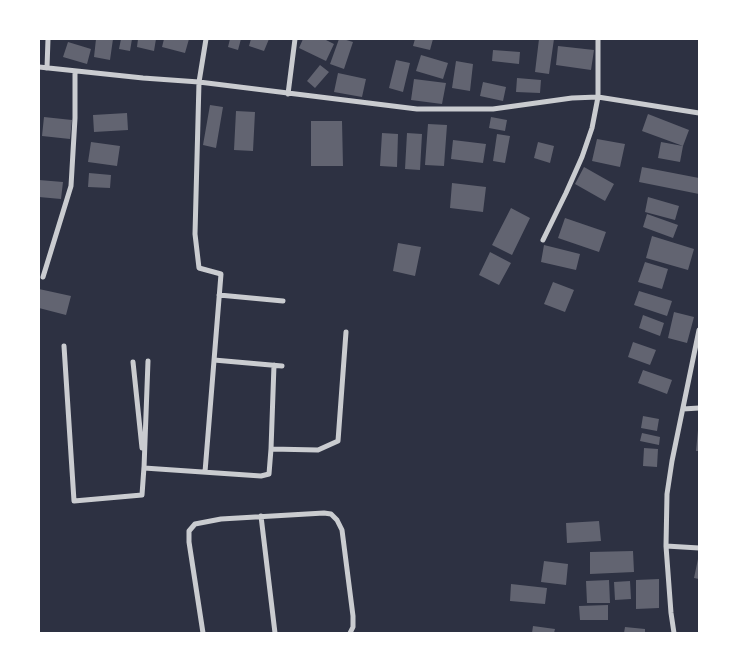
<!DOCTYPE html>
<html>
<head>
<meta charset="utf-8">
<style>
	body { margin:0 }
	#map { position:relative; width:738px; height:672px; overflow:hidden; background:#2d3142; font-family:Jost,sans-serif }
	canvas { display:block }
	.frame { position:absolute; inset:0; border:40px solid #fff; pointer-events:none }
</style>
</head>
<body>
<div id="map">
<canvas width="738" height="672"></canvas>
<div class="frame"></div>
</div>
<script>
const g = document.querySelector('canvas').getContext('2d');
g.lineJoin = 'round';
function fillPath(path, color) {
  g.fillStyle = color;
  g.fill(path, 'evenodd');
}
function shape(rows) {
  const path = new Path2D();
  for (const r of rows) {
    path.moveTo(r[0], r[1]);
    for (let i = 2; i < r.length; i += 2) path.lineTo(r[i], r[i + 1]);
  }
  return path;
}
function trace(path, color, width, dash) {
  g.strokeStyle = color;
  g.lineWidth = width;
  g.lineCap = dash ? 'butt' : 'round';
  g.setLineDash(dash || []);
  g.stroke(path);
}
const building = shape([
	[96,39,113,39,110,60,94,57],
	[121,39,132,39,130,51,119,49],
	[138,39,156,39,154,51,137,47],
	[164,39,189,39,185,53,162,47],
	[230,39,241,39,238,50,228,47],
	[251,39,269,39,264,51,249,46],
	[303,39,324,39,334,44,326,61,299,48],
	[339,39,343,39,353,42,344,69,330,64],
	[415,39,433,39,430,50,413,46],
	[539,39,554,39,549,74,535,72],
	[68,42,91,49,87,64,63,57],
	[558,46,594,50,591,70,556,65],
	[493,50,520,52,519,64,492,61],
	[421,55,448,63,443,79,416,71],
	[396,60,410,63,403,92,389,88],
	[456,61,473,64,470,91,452,88],
	[320,65,329,72,315,88,307,81],
	[338,73,366,79,362,97,334,92],
	[517,78,541,80,540,93,516,92],
	[414,79,446,83,442,104,411,100],
	[483,82,506,87,503,101,480,96],
	[210,105,223,107,216,148,203,145],
	[236,111,255,112,253,151,234,150],
	[127,113,128,130,94,132,93,115],
	[648,114,689,130,683,146,680,162,658,158,661,142,683,146,642,131],
	[44,117,72,120,70,139,42,136],
	[491,117,507,120,505,131,489,128],
	[311,121,342,121,343,166,311,166],
	[428,124,447,125,444,166,425,165],
	[382,133,398,134,397,167,380,166],
	[407,133,422,134,420,170,405,169],
	[497,134,510,136,505,163,493,161],
	[597,139,625,144,620,167,592,161],
	[453,140,486,144,483,163,451,159],
	[91,142,120,146,117,166,88,162],
	[538,142,554,146,550,163,534,158],
	[584,167,614,184,605,201,575,184],
	[642,167,699,178,699,194,639,182],
	[89,173,111,175,110,188,88,187],
	[39,180,63,182,61,199,39,197],
	[452,183,486,187,483,212,450,208],
	[648,197,679,206,675,220,645,212],
	[511,208,530,218,512,255,492,245],
	[647,214,678,225,673,238,643,227],
	[565,218,606,232,599,252,558,238],
	[652,236,694,249,688,270,646,258],
	[398,243,421,247,415,276,393,271],
	[544,245,580,254,576,270,541,262],
	[490,252,511,263,499,285,479,275],
	[645,262,668,269,662,289,638,282],
	[553,282,574,290,565,312,544,304],
	[39,289,71,296,66,315,39,308],
	[639,291,672,301,667,316,634,305],
	[674,312,694,317,687,343,668,338],
	[643,315,664,323,660,336,639,328],
	[633,342,656,350,650,365,628,357],
	[643,370,672,380,667,394,638,383],
	[643,416,659,419,657,431,641,428],
	[698,430,699,430,699,451,696,451],
	[642,433,660,437,659,445,640,441],
	[644,448,658,449,657,467,643,466],
	[599,521,601,541,567,543,566,523],
	[633,551,634,572,590,574,590,552],
	[698,559,699,559,699,579,694,578],
	[544,561,568,564,566,585,541,582],
	[659,579,659,608,636,609,636,580],
	[609,580,610,603,587,603,586,581],
	[630,581,631,599,615,600,614,582],
	[511,584,547,588,545,604,510,601],
	[608,605,608,620,580,620,579,606],
	[533,626,555,629,554,633,532,633],
	[625,627,645,629,645,633,624,633]
]);
const minor = shape([
	[39,67,143,78,199,82,417,109,493,109,572,98,598,97,699,113],
	[47,68,48,39],
	[288,94,295,39],
	[543,240,566,193,582,157,592,128,598,97,598,39],
	[43,277,71,186,75,118,75,71],
	[219,295,283,301],
	[64,346,74,501,142,495,144,467],
	[214,360,282,366],
	[148,361,144,468,261,476,269,474,271,449,318,450,338,441,346,332],
	[133,362,142,448],
	[683,409,699,408],
	[271,449,274,365],
	[205,472,221,274,199,268,195,234,199,82,206,39],
	[261,516,275,633],
	[666,546,699,548],
	[203,633,189,542,189,531,195,524,221,519,324,513,331,514,337,520,342,530,353,616,353,627,350,633],
	[674,633,671,613,666,546,667,494,672,461,699,330]
]);
fillPath(building, '#626471');
trace(minor, '#caccd0', 5);
</script>
</body>
</html>
